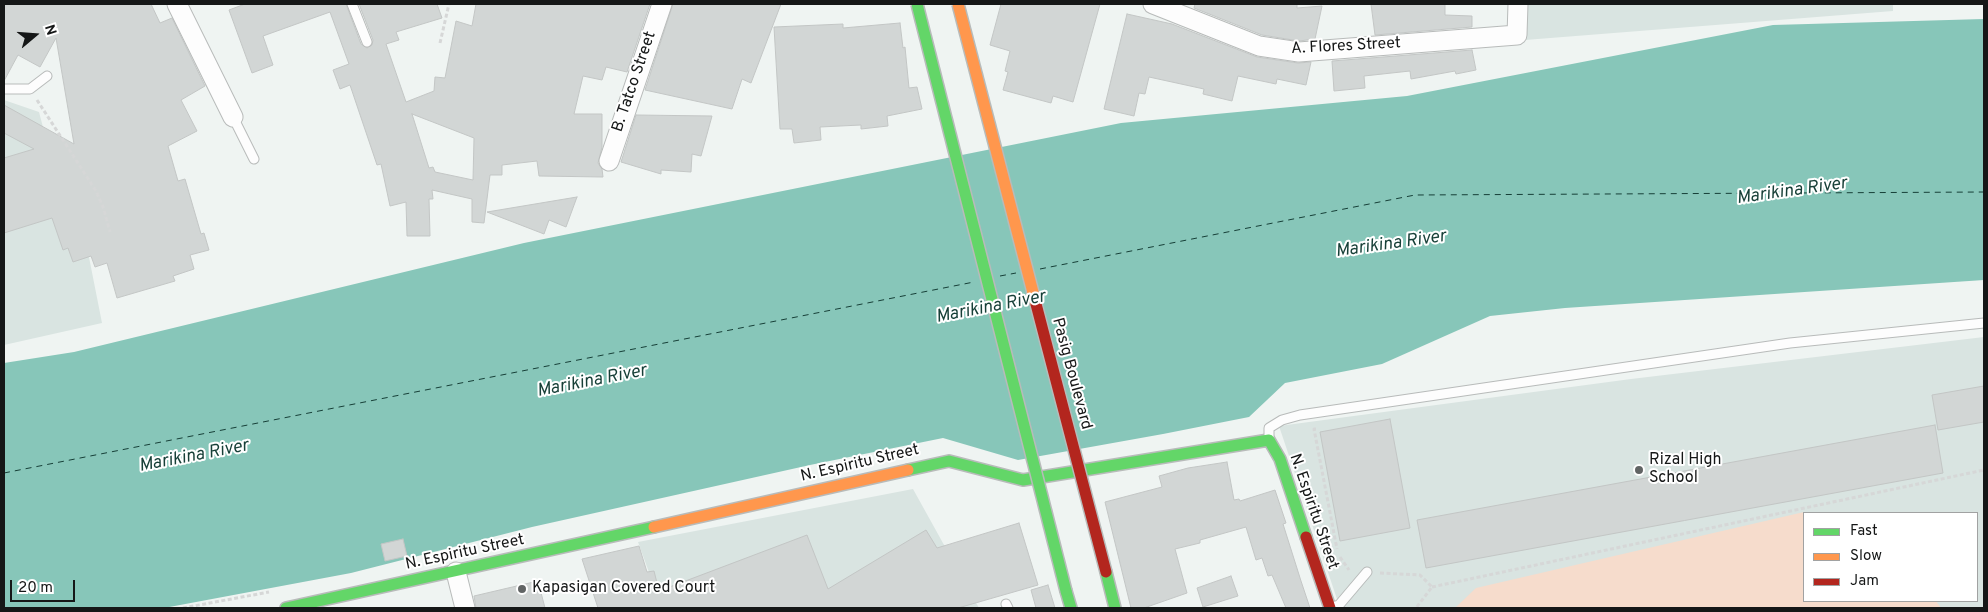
<!DOCTYPE html>
<html>
<head>
<meta charset="utf-8">
<style>
	body { margin:0 }
	#map { position:relative; width:1988px; height:612px; overflow:hidden; background:#eff4f2; font-family:Overpass,sans-serif }
	canvas { display:block }
	.frame { position:absolute; inset:0; border:5px solid #151717; pointer-events:none }
	.legend { position:absolute; left:1803px; top:512px; width:175px; height:90px; box-sizing:border-box; background:#fff; border:1px solid #a1a2a2; margin:0; padding:6px 9px; list-style:none; font-size:15px; color:#151717 }
	.legend li { display:flex; align-items:center; gap:10px; height:25px }
	.legend b { width:25px; border:1px solid #a1a2a2 }
	.north { position:absolute; left:10px; top:10px; width:50px; height:50px; -webkit-text-stroke:4px #fff; paint-order:stroke; rotate:72deg; font-size:14px; font-weight:700; line-height:20px; text-align:center; color:#151717 }
	.north::after { content:''; display:block; margin:auto; width:18px; height:22px; background:#151717; clip-path:polygon(50% 0,100% 100%,50% 72%,0 100%) }
	.scale { position:absolute; left:10px; top:580px; width:65px; height:22px; box-sizing:border-box; border:2px solid #151717; border-top:0; padding-left:6px; font-size:15px; line-height:18px; white-space:nowrap; color:#151717; -webkit-text-stroke:4px #fff; paint-order:stroke }
</style>
</head>
<body>
<div id="map">
<canvas width="1988" height="612"></canvas>
<div class="frame"></div>
<ul class="legend">
<li><b style="height:6px;background:#63d668"></b>Fast</li>
<li><b style="height:6px;background:#ff974d"></b>Slow</li>
<li><b style="height:6px;background:#b3261e"></b>Jam</li>
</ul>
<div class="north">N</div>
<div class="scale">20 m</div>
</div>
<script>
const g = document.querySelector('canvas').getContext('2d');
g.lineJoin = 'round';
function fillPath(path, color) {
  g.fillStyle = color;
  g.fill(path, 'evenodd');
}
function shape(rows) {
  const path = new Path2D();
  for (const r of rows) {
    path.moveTo(r[0], r[1]);
    for (let i = 2; i < r.length; i += 2) path.lineTo(r[i], r[i + 1]);
  }
  return path;
}
function trace(path, color, width, dash) {
  g.strokeStyle = color;
  g.lineWidth = width;
  g.lineCap = dash ? 'butt' : 'round';
  g.setLineDash(dash || []);
  g.stroke(path);
}
function drawText(font, color, halo, rows, align = 'center') {
  g.font = font + ' Overpass,sans-serif';
  g.lineWidth = 4;
  g.setLineDash([]);
  g.textBaseline = 'middle';
  g.strokeStyle = halo;
  g.fillStyle = color;
  for (const [text, x, y, turn = 0] of rows) {
    g.save();
    g.translate(x, y);
    g.rotate((+turn || 0) * Math.PI / 180);
    g.textAlign = isNaN(turn) ? turn : align;
    if (halo) g.strokeText(text, 0, 0);
    g.fillText(text, 0, 0);
    g.restore();
  }
}
const built = shape([
	[1527,4,1893,4,1893,11,1525,40],
	[4,100,39,112,64,207,86,242,102,323,4,345],
	[1984,337,1984,608,1340,608,1279,426,1631,379],
	[1804,513,1977,513,1977,601,1804,601],
	[913,489,979,608,662,608,638,542]
]);
const green = shape([
	[1804,512,1812,513,1804,513,1804,601,1936,601,1941,608,1455,608,1476,588]
]);
const water = shape([
	[1984,19,1984,280,1565,308,1490,316,1382,364,1285,383,1249,417,1163,434,1018,460,943,438,810,465,532,527,351,573,164,608,4,608,4,363,74,352,524,243,1121,123,1407,96,1773,25]
]);
const ferry = shape([
	[1040,269,1415,195,1984,192],
	[1000,276,1016,273],
	[4,473,974,282]
]);
const building = shape([
	[4,4,151,4,160,23,172,18,205,86,181,100,197,131,168,146,178,181,185,179,201,234,204,233,209,250,190,255,194,269,173,276,175,281,117,298,107,263,95,267,91,256,73,262,68,248,63,250,52,218,4,233,4,158,34,149,4,133,4,105,74,144,56,38,40,67,18,55,4,81,4,4],
	[245,4,346,4,361,44,367,48,372,45,373,40,359,4,437,4,442,18,396,32,399,40,386,44,406,102,434,91,435,77,445,78,456,21,472,26,476,4,650,4,627,72,606,67,602,80,583,76,574,114,602,114,602,147,598,163,602,169,603,177,539,176,537,161,502,165,502,175,490,175,484,223,472,222,472,199,432,190,433,199,429,199,430,236,407,236,406,202,390,206,381,164,377,165,350,85,340,89,333,70,349,64,330,12,263,36,273,65,252,73,229,10,245,4],
	[412,114,474,138,473,180,435,172,433,167,429,168,412,114],
	[673,4,781,4,751,83,742,79,732,109,645,90,673,4],
	[1001,4,1100,4,1073,102,1053,96,1051,103,1003,90,1008,72,1005,71,1010,51,990,45,1001,4],
	[1195,4,1297,4,1297,8,1322,6,1315,39,1299,41,1262,35,1194,8,1195,4],
	[1371,4,1445,4,1445,15,1472,16,1472,27,1375,35,1371,4],
	[1127,14,1172,24,1257,57,1298,63,1311,62,1306,85,1277,79,1276,84,1238,76,1232,101,1203,94,1204,89,1149,77,1145,94,1139,93,1134,116,1104,109,1127,14],
	[900,23,903,48,905,47,909,88,917,87,922,109,887,116,888,126,861,129,861,125,820,127,821,140,794,143,792,129,780,129,774,27,843,24,843,28,900,23],
	[1472,50,1476,70,1456,74,1455,71,1411,79,1410,71,1364,76,1365,88,1334,91,1332,61,1472,50],
	[636,115,712,116,701,156,692,154,691,172,661,170,661,174,621,162,636,115],
	[577,197,566,227,549,220,544,234,487,212,577,197],
	[1984,386,1984,422,1938,430,1932,395,1984,386],
	[1390,419,1410,528,1340,541,1320,432,1390,419],
	[1935,425,1943,473,1426,568,1417,520,1935,425],
	[1227,462,1234,500,1239,499,1240,501,1275,490,1286,523,1283,524,1301,581,1310,608,1286,608,1272,575,1268,576,1262,558,1256,560,1246,527,1200,540,1200,543,1175,549,1187,593,1144,608,1131,608,1105,502,1162,487,1159,476,1188,468,1227,462],
	[1019,523,1038,585,958,608,598,608,582,559,639,546,647,572,654,571,659,591,807,535,828,589,926,530,937,548,1019,523],
	[403,539,407,556,385,561,381,544,403,539],
	[1231,576,1238,596,1203,607,1197,588,1231,576],
	[538,581,545,608,476,608,474,596,538,581],
	[1048,585,1055,608,1036,608,1031,590,1048,585]
]);
const path = shape([
	[440,43,449,4],
	[37,100,96,191,103,207,110,232],
	[1316,429,1314,429,1337,549],
	[1340,557,1349,570],
	[1380,573,1420,575,1432,587,1416,608],
	[1432,587,1984,470],
	[183,608,269,592]
]);
const lane = shape([
	[352,4,367,42],
	[4,89,30,89,47,76],
	[233,117,254,159],
	[1269,438,1269,428,1282,420,1300,415,1790,343,1984,323],
	[1006,604,1008,608],
	[1332,607,1339,605,1367,572]
]);
const street = shape([
	[177,4,233,117],
	[1153,4,1259,46,1299,52,1517,35,1518,4],
	[609,161,662,4],
	[456,572,465,608]
]);
const fast = shape([
	[908,470,949,461,1023,480,1269,440,1280,459,1306,537],
	[1106,572,1115,608],
	[1066,591,1071,608],
	[286,608,654,527]
]);
const slow = shape([
	[654,527,908,470]
]);
const jam = shape([
	[1306,537,1330,608]
]);
const fastBridge = shape([
	[917,4,1066,591]
]);
const slowBridge = shape([
	[958,4,1036,304]
]);
const jamBridge = shape([
	[1036,304,1106,572]
]);
const markers = [
	[1639,470,5,"#616464"],
	[522,589,5,"#616464"]
];
const streetNames = [
	["A. Flores Street",1346,47,-3],
	["B. Tatco Street",635,82,-71],
	["Pasig Boulevard",1071,374,75],
	["N. Espiritu Street",860,464,-13],
	["N. Espiritu Street",1313,512,71],
	["N. Espiritu Street",465,553,-12]
];
const poiNames = [
	["Rizal High",1649,461],
	["School",1649,479],
	["Kapasigan Covered Court",532,589]
];
const waterNames = [
	["Marikina River",1792,192,-8],
	["Marikina River",1391,245,-8],
	["Marikina River",991,308,-11],
	["Marikina River",592,382,-11],
	["Marikina River",194,457,-11]
];
fillPath(built, '#d9e4e1');
fillPath(green, '#f6dccc');
fillPath(water, '#87c6b9');
trace(ferry, '#163f37', 1, [6, 5]);
fillPath(building, '#d2d6d5');
trace(building, '#c3c6c5', 1);
trace(lane, '#b8bbba', 11);
trace(street, '#b8bbba', 21);
trace(fast, '#b8bbba', 14);
trace(slow, '#b8bbba', 14);
trace(jam, '#b8bbba', 14);
trace(path, '#d6d7d7', 3, [4, 2.5]);
trace(lane, '#fdfdfd', 9);
trace(street, '#fdfdfd', 19);
trace(fast, '#63d668', 11);
trace(slow, '#ff974d', 11);
trace(jam, '#b3261e', 11);
trace(fastBridge, '#b8bbba', 14, []);
trace(slowBridge, '#b8bbba', 14, []);
trace(jamBridge, '#b8bbba', 14, []);
trace(fastBridge, '#63d668', 11);
trace(slowBridge, '#ff974d', 11);
trace(jamBridge, '#b3261e', 11);
for (const [x, y, r, color] of markers) {
  const dot = new Path2D();
  dot.arc(x, y, r, 0, 2 * Math.PI);
  g.fillStyle = color;
  g.fill(dot);
  trace(dot, '#fff', 2);
}
drawText('16px', '#151717', '#fff', streetNames);
drawText('16px', '#151717', '#fff', poiNames, 'left');
drawText('italic 18px', '#163f37', '#fff', waterNames);
</script>
</body>
</html>
